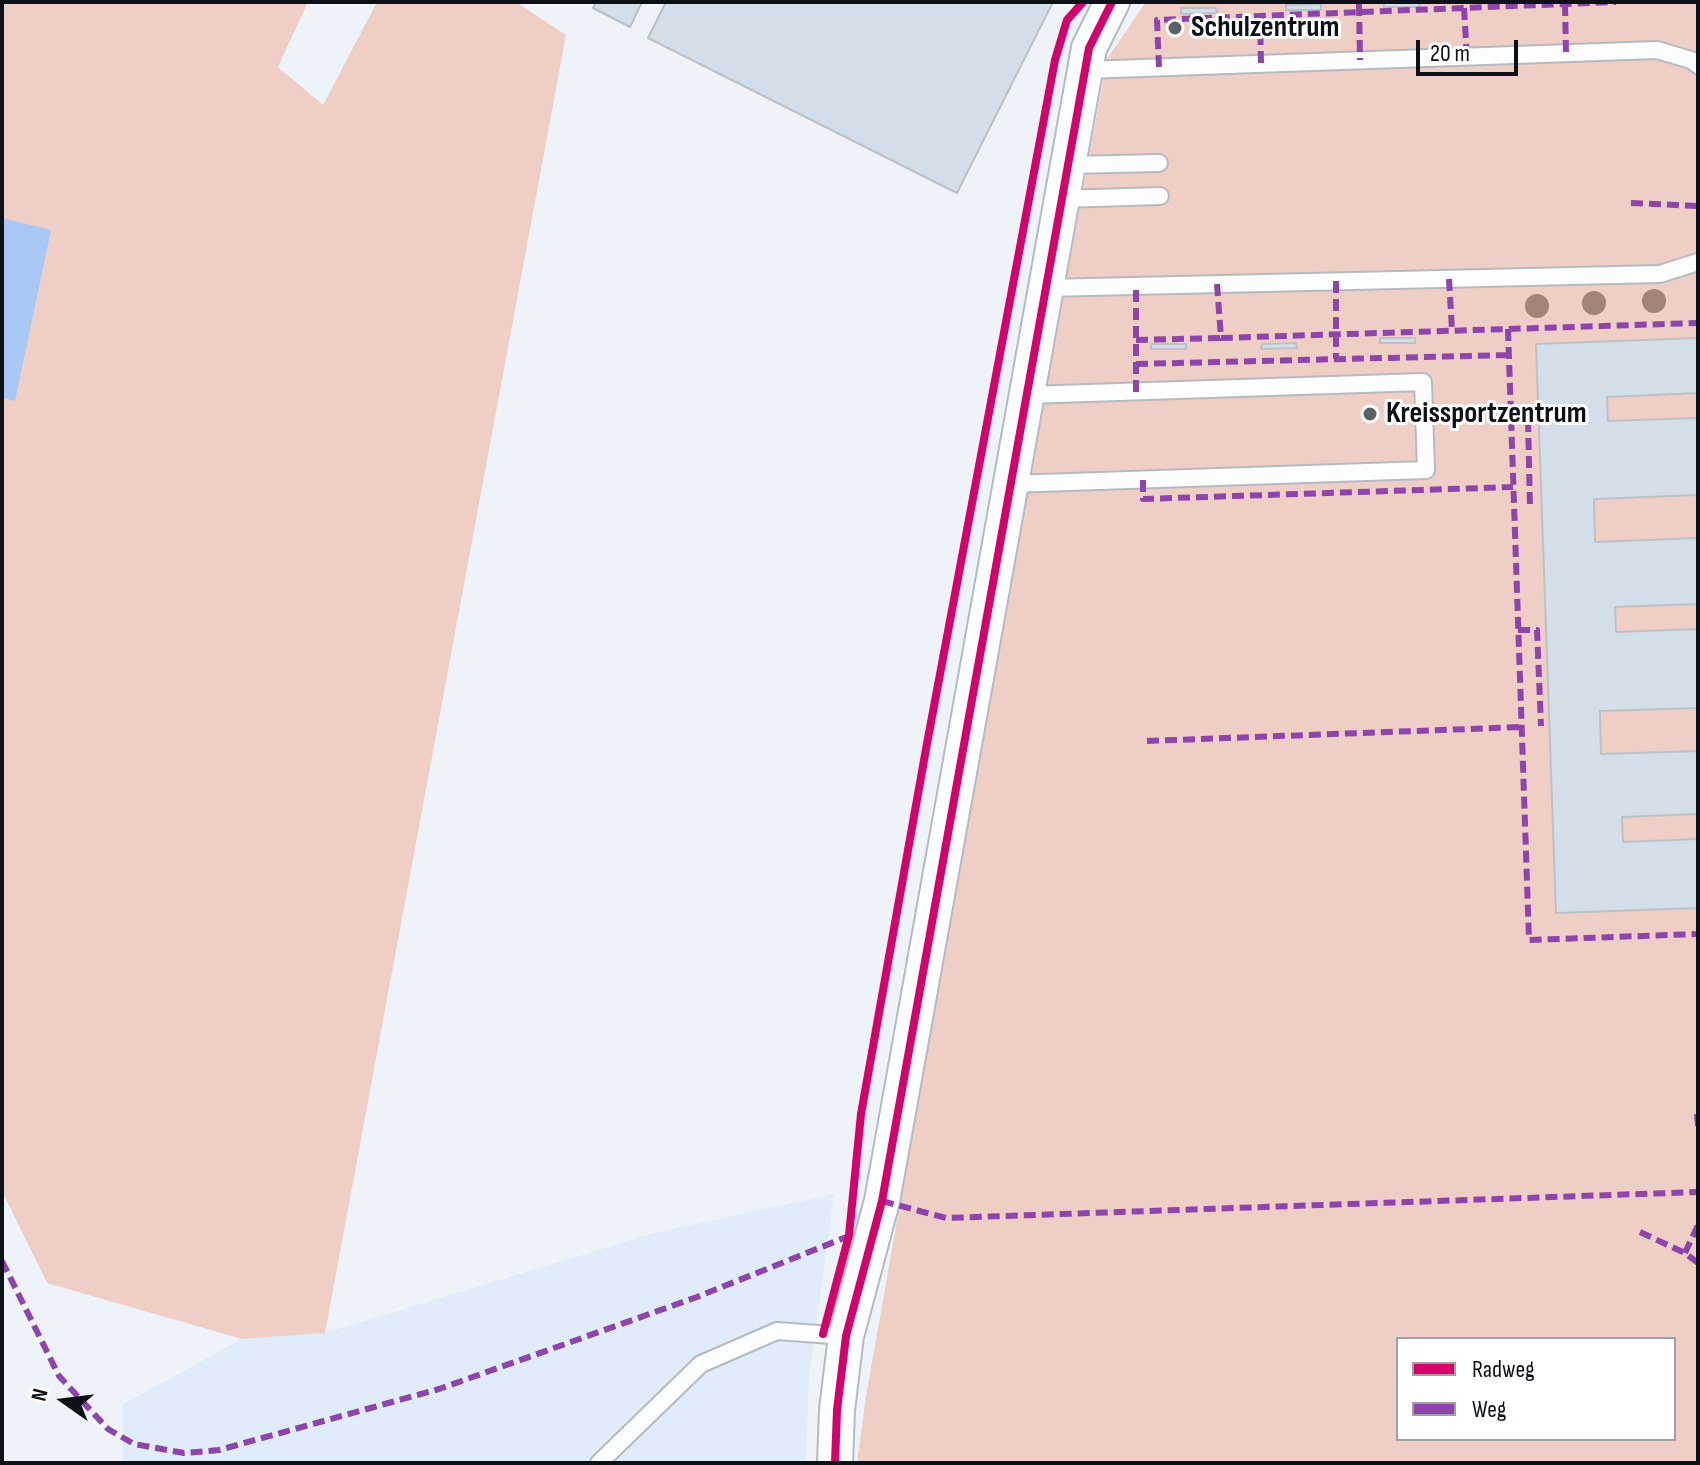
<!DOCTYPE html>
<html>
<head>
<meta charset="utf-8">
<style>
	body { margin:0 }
	#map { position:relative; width:1700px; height:1465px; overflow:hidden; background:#eef3f9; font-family:"Sofia Sans Condensed",sans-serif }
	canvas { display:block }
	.frame { position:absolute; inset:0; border:4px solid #0c1117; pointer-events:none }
	.legend { position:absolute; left:1396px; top:1337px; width:280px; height:104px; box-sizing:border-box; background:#fff; border:2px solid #9ea0a2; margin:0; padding:10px 14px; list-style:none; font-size:24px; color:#0c1117 }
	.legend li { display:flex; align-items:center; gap:16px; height:40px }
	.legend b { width:40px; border:2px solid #9ea0a2 }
	.north { position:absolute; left:24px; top:1361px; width:80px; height:80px; -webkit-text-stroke:6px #fff; paint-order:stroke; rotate:284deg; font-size:22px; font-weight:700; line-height:32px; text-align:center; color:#0c1117 }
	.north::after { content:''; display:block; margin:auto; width:28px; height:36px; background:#0c1117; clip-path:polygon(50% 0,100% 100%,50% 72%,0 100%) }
	.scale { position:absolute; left:1416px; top:40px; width:102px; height:36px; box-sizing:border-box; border:4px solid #0c1117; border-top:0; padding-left:10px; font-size:24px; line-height:28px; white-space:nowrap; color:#0c1117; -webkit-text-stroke:6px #fff; paint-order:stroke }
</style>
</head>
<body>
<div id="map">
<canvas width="1700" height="1465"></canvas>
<div class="frame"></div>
<ul class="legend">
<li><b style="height:10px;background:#d6006c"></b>Radweg</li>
<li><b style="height:10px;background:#8e44ad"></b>Weg</li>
</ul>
<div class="north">N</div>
<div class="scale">20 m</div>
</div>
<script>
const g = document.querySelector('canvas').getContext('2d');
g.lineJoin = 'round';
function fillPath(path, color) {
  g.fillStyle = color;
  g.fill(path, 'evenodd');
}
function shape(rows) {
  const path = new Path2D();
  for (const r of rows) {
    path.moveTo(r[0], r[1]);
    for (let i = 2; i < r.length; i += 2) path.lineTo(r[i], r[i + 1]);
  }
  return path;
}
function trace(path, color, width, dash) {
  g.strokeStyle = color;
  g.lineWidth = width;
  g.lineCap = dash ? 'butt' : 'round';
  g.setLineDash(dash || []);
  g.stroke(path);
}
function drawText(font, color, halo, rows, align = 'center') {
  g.font = font + ' "Sofia Sans Condensed",sans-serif';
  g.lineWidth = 6;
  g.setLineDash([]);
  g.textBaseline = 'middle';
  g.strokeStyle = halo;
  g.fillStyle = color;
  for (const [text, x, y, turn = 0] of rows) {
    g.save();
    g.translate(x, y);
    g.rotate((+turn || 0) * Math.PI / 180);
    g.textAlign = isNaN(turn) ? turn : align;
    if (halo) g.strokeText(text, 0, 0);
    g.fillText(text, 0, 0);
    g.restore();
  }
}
const built = shape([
	[834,1194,809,1378,806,1463,123,1463,123,1404,242,1339,325,1333,654,1233]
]);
const green = shape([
	[2,2,308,2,278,67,323,105,377,2,516,2,566,35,325,1333,242,1339,47,1283,2,1191],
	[1146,2,1698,2,1698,1463,857,1463,866,1396,977,768,1107,59],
	[1398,1339,1674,1339,1674,1439,1398,1439]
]);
const water = shape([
	[2,218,51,230,15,401,2,398]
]);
const building = shape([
	[596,2,642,2,630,27,593,8,596,2],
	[666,2,1053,2,957,193,648,38,666,2],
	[1384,2,1419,2,1420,7,1384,7,1384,2],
	[1321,4,1321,10,1286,10,1286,5,1321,4],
	[1181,8,1216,8,1217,13,1181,14,1181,8],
	[1380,338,1415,338,1415,343,1380,343,1380,338],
	[1698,338,1698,393,1607,397,1608,421,1698,418,1698,495,1594,499,1595,542,1698,538,1698,604,1615,607,1616,632,1698,629,1698,708,1600,711,1601,754,1698,751,1698,814,1622,817,1623,842,1698,839,1698,908,1556,913,1536,344,1698,338],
	[1296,343,1297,348,1261,349,1262,344,1296,343],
	[1151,344,1186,344,1186,349,1151,349,1151,344]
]);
const service = shape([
	[1085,70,1657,50,1691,60,1698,65],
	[1068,165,1159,163],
	[1062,199,1160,196],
	[1046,288,1660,274,1698,262],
	[1010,484,1426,470,1423,382,1027,395],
	[599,1463,701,1364,777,1331,846,1336]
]);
const minor = shape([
	[835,1463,837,1410,846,1336,882,1201,1089,48,1112,2]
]);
const quiet = shape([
	[1359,4,1360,60],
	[1565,4,1566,53],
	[1464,8,1467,57],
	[1260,15,1261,64],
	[1159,67,1157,20,1616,2],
	[1631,203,1698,206],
	[1449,279,1452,330],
	[1336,281,1336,359],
	[1217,284,1221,338,1698,323],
	[1508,329,1529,940,1698,934],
	[1136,340,1221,338],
	[1136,364,1509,355],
	[1136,392,1136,286],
	[1511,419,1528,419,1530,507],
	[1143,480,1143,499,1513,487],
	[1518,630,1537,630,1541,726],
	[1147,741,1522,727],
	[1697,1114,1698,1126],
	[882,1201,946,1218,1698,1192],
	[1640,1232,1685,1253,1698,1263],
	[1685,1253,1698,1225],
	[2,1261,59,1376,108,1429,134,1444,184,1453,219,1450,439,1389,697,1297,854,1234]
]);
const cycleway = shape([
	[823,1334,849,1235,861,1114,926,749,1055,60,1067,20,1083,2],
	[835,1463,837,1410,846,1336,882,1201,1089,48,1112,2]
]);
const trees = [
	[1654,301],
	[1594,303],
	[1537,306]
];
const markers = [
	[1175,28,8,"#5b6066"],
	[1370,414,8,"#5b6066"]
];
const poiNames = [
	["Schulzentrum",1191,28],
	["Kreissportzentrum",1386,414]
];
fillPath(built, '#e1ecfb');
fillPath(green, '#efcfc5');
fillPath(water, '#a7c9f4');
fillPath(building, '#d4dee9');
trace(building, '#bcc1c7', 2);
trace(service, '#b5bac0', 20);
trace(minor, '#b5bac0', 38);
trace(service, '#fcfdfe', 16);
trace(minor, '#fcfdfe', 34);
trace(quiet, '#8e44ad', 6, [12, 6]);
trace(cycleway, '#d6006c', 8);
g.fillStyle = '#a18379';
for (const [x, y] of trees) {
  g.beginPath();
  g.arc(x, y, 12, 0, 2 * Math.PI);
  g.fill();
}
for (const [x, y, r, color] of markers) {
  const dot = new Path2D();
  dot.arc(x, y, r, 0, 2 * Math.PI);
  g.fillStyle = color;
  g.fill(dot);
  trace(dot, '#fff', 3);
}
drawText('bold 30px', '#0c1117', '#fff', poiNames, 'left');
</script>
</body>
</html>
